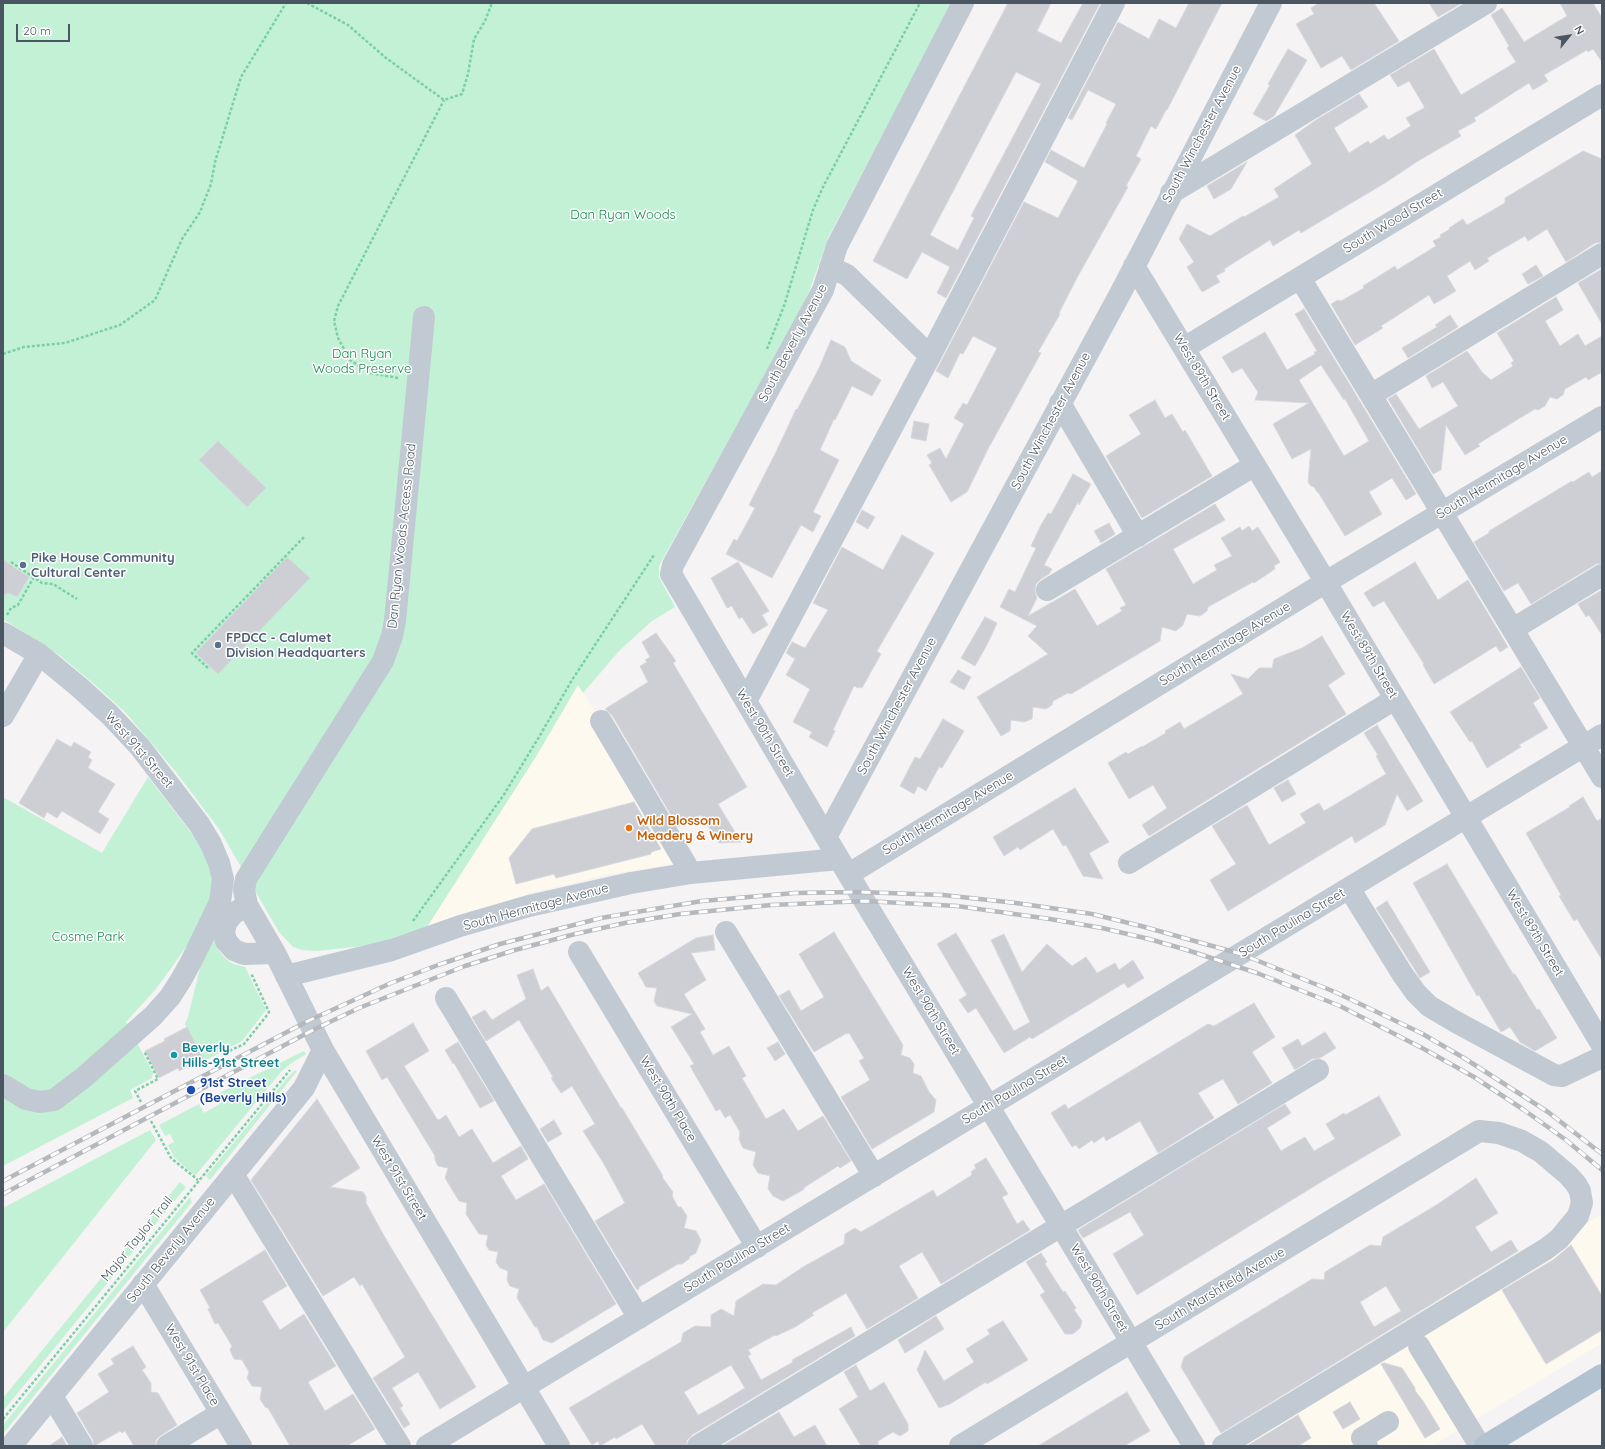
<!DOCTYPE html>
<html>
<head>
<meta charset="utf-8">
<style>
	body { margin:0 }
	#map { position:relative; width:1605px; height:1449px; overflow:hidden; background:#f5f3f3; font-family:Quicksand,sans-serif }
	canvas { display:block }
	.frame { position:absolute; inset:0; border:4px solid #4a5661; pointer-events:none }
	.north { position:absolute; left:1549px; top:16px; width:40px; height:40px; -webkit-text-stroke:3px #fff; paint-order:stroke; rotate:60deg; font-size:11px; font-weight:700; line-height:16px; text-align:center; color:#4a5661 }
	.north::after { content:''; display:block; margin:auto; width:14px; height:18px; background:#4a5661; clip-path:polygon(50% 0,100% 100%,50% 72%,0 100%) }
	.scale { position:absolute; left:16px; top:24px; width:54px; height:18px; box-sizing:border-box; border:2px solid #4a5661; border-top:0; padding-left:5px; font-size:12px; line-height:14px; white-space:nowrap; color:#4a5661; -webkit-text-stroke:3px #fff; paint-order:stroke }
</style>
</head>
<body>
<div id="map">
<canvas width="1605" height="1449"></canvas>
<div class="frame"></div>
<div class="north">N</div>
<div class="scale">20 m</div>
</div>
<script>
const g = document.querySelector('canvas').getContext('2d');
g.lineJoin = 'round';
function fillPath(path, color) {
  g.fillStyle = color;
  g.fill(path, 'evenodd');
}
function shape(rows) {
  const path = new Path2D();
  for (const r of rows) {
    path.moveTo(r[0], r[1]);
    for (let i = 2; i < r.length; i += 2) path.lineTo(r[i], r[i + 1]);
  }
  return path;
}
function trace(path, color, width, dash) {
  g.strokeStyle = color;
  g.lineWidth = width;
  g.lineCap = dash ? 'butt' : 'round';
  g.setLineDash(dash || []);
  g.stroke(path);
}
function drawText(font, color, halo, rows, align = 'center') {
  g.font = font + ' Quicksand,sans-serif';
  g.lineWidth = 3;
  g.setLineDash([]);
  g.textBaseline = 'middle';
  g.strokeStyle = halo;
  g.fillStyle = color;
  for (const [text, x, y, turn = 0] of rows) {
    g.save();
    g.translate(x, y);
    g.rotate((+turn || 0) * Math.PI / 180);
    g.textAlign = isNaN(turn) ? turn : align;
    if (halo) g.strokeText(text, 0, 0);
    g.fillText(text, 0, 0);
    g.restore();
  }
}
const commercial = shape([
	[578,684,601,721,684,862,606,875,531,893,427,927,537,755],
	[1602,1214,1602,1343,1432,1446,1223,1446]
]);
const green = shape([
	[3,3,952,3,829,236,806,300,659,566,659,577,675,607,652,621,619,651,583,693,578,685,537,755,427,927,372,945,317,951,302,950,293,947,279,932,219,829,176,772,126,713,94,684,59,655,3,619],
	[148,777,186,826,206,855,215,876,215,899,192,938,172,967,155,990,126,1022,153,1073,152,1078,130,1090,133,1098,3,1166,3,797,102,853],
	[218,924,216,944,220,952,225,958,233,964,245,967,266,1010,242,1041,204,1061,185,1024,188,1017,199,972],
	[304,1051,306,1054,290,1064,281,1072,195,1176,174,1157,168,1145,174,1142,170,1134,165,1136,159,1125,199,1104,204,1113,220,1104,215,1095],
	[295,1070,297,1071,210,1180,206,1176,288,1077],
	[150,1130,156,1140,3,1332,3,1208],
	[180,1182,186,1187,3,1411,3,1398],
	[190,1197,192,1202,3,1434,3,1425]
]);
const building = shape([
	[1008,3,1051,3,1037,31,1061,43,1083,3,1100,3,946,298,937,293,950,267,922,252,907,279,873,261,1008,3],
	[1016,72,1041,84,971,216,974,218,958,250,930,235,1016,72],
	[1189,3,1222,3,1167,110,1166,110,1156,129,1151,126,1136,156,1141,159,1126,186,1128,187,1078,276,1059,313,1060,314,1038,352,1041,353,989,447,967,492,951,502,929,465,932,463,927,455,940,448,946,459,964,424,954,418,963,403,967,405,997,348,973,336,963,354,960,353,948,378,936,371,1024,202,1058,218,1078,181,1045,162,1051,150,1084,168,1107,124,1106,123,1116,104,1088,90,1072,120,1068,118,1118,22,1149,39,1159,19,1176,28,1189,3],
	[1319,3,1374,3,1399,41,1351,70,1342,56,1321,68,1296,24,1314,14,1311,8,1319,3],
	[1429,3,1462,3,1438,17,1429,3],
	[1560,3,1593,3,1602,18,1602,62,1593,49,1588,52,1587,50,1544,75,1548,81,1533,90,1529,83,1474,118,1476,121,1458,131,1461,136,1418,161,1385,183,1301,233,1299,230,1273,246,1270,240,1224,269,1225,271,1216,276,1220,282,1202,292,1187,267,1194,262,1179,239,1187,224,1210,236,1243,216,1244,217,1279,197,1274,189,1312,164,1295,135,1316,120,1359,94,1368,107,1334,128,1349,153,1368,141,1370,144,1384,135,1388,140,1411,126,1406,118,1424,108,1424,106,1409,81,1398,87,1390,75,1434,49,1461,95,1516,62,1507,48,1509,46,1491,15,1502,8,1524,42,1567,16,1560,3],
	[1288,49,1307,60,1274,116,1266,121,1253,114,1270,85,1268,84,1288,49],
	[1583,151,1602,159,1602,242,1595,243,1566,262,1547,229,1528,241,1525,236,1487,258,1489,261,1475,270,1470,261,1447,276,1456,291,1434,304,1429,295,1381,326,1383,328,1355,345,1331,304,1338,300,1341,301,1364,288,1363,286,1395,266,1397,270,1436,246,1433,241,1441,237,1440,235,1450,229,1449,228,1463,219,1467,225,1505,203,1505,198,1583,151],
	[1247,162,1231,189,1214,199,1207,186,1247,162],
	[1536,265,1543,276,1528,284,1522,274,1536,265],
	[1602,269,1602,324,1578,283,1602,269],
	[1556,297,1563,310,1545,321,1560,346,1578,334,1585,346,1602,336,1602,372,1588,380,1586,377,1565,389,1563,395,1557,399,1550,397,1545,406,1538,410,1535,409,1515,421,1478,444,1480,446,1465,455,1446,425,1441,470,1433,474,1388,399,1396,394,1419,429,1458,406,1443,382,1432,388,1426,376,1467,351,1482,372,1491,380,1513,366,1511,363,1514,361,1497,333,1556,297],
	[1304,309,1416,494,1406,500,1392,478,1369,492,1382,514,1345,536,1318,492,1317,492,1314,487,1311,486,1308,482,1311,449,1292,459,1273,424,1309,403,1255,400,1258,392,1242,368,1232,373,1222,357,1265,332,1287,370,1315,354,1314,352,1317,351,1295,314,1304,309],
	[1321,365,1344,400,1345,399,1369,441,1344,456,1299,380,1321,365],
	[1450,315,1458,327,1408,358,1402,348,1437,327,1435,325,1450,315],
	[831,340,845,347,851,361,881,380,872,396,852,386,835,420,834,419,820,450,839,460,813,512,821,516,813,532,801,525,772,578,726,554,734,539,737,541,755,508,749,505,777,450,796,409,797,410,819,368,831,340],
	[1155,400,1165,418,1172,414,1183,432,1185,430,1212,476,1142,518,1106,456,1141,434,1129,415,1155,400],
	[914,421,929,424,926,441,911,438,914,421],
	[218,441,266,488,247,507,199,460,218,441],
	[1602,471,1602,563,1596,564,1531,604,1518,583,1504,591,1474,542,1489,533,1489,531,1572,481,1573,482,1589,472,1592,477,1602,471],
	[1073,474,1091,484,1079,505,1078,502,1044,565,1052,569,1049,574,1041,579,1036,584,1035,591,1037,598,1028,616,1075,589,1097,626,1122,611,1120,608,1126,605,1106,569,1215,504,1225,520,1173,549,1193,584,1217,570,1214,565,1232,556,1221,538,1240,527,1242,531,1249,526,1252,531,1258,527,1280,562,1274,566,1275,569,1254,583,1253,582,1208,607,1207,611,1200,616,1187,614,1183,625,1176,631,1162,627,1160,641,1071,694,1068,693,1053,701,1052,705,1046,709,1033,707,1032,719,1024,722,1011,720,1010,731,1001,736,977,697,1048,654,1028,636,1037,626,1000,607,1009,589,1015,592,1036,548,1031,546,1040,527,1048,513,1051,514,1073,474],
	[862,510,875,517,868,529,856,522,862,510],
	[1109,523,1115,534,1101,543,1094,531,1109,523],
	[902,535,934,553,877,651,881,654,862,688,860,687,858,688,854,686,833,730,835,731,827,747,809,737,812,732,793,722,810,689,786,675,795,659,786,653,792,642,805,648,828,610,813,603,842,547,883,570,902,535],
	[287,557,310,578,218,674,196,653,287,557],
	[3,560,29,577,17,597,9,593,3,595,3,560],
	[738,562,769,611,762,615,768,625,753,634,742,617,739,619,732,606,727,608,711,578,738,562],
	[1415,562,1438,600,1468,580,1508,647,1500,652,1496,646,1434,684,1423,665,1424,664,1384,601,1373,607,1364,593,1415,562],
	[1602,590,1602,635,1589,615,1586,617,1578,604,1602,590],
	[985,617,997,623,988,643,975,666,961,658,985,617],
	[656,633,676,661,673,663,747,787,718,804,741,842,719,843,701,815,678,827,612,715,605,709,648,682,640,666,647,662,645,660,650,657,642,642,656,633],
	[1322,636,1345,674,1328,685,1346,714,1149,836,1142,825,1167,808,1153,785,1129,799,1108,763,1126,752,1128,754,1142,746,1142,747,1166,733,1165,731,1180,722,1184,729,1243,694,1231,674,1248,679,1259,668,1272,668,1274,659,1302,648,1322,636],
	[1521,667,1540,698,1533,703,1548,728,1519,745,1521,747,1487,768,1472,741,1470,742,1450,712,1521,667],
	[958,670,971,677,964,690,950,682,958,670],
	[943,719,964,731,942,768,939,767,926,791,918,786,914,794,900,786,915,757,920,759,943,719],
	[1377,725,1423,801,1407,811,1397,794,1385,825,1355,843,1352,836,1228,911,1210,880,1236,864,1212,826,1247,805,1269,845,1306,823,1300,814,1319,803,1324,811,1386,774,1376,756,1378,755,1364,733,1377,725],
	[57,739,71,747,74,742,91,752,88,757,92,760,88,768,115,784,98,812,109,819,100,834,62,811,57,818,47,812,44,818,19,803,57,739],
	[1288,780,1296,794,1282,802,1274,788,1288,780],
	[1075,788,1109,842,1089,853,1103,879,1083,876,1066,845,1063,846,1053,829,1020,850,1018,847,1004,856,993,837,1075,788],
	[1583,797,1597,821,1602,818,1602,960,1577,919,1574,921,1559,896,1561,895,1526,833,1570,807,1569,806,1583,797],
	[634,802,661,849,651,852,651,854,556,878,554,874,516,884,509,858,532,829,634,802],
	[1447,864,1513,974,1515,974,1537,1010,1539,1009,1557,1038,1535,1051,1520,1042,1510,1027,1501,1032,1479,995,1477,996,1413,883,1447,864],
	[1387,901,1430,972,1420,978,1376,908,1387,901],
	[834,932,903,1045,901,1055,910,1058,914,1064,913,1073,921,1076,929,1092,936,1100,934,1112,872,1149,841,1097,870,1080,859,1061,864,1058,849,1033,847,1034,847,1033,814,1052,779,996,789,990,801,1011,824,997,799,954,834,932],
	[956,933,1014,1031,1030,1022,991,940,1004,934,1022,972,1047,944,1072,966,1086,957,1097,973,1115,963,1119,970,1133,960,1144,978,1128,988,1124,983,1032,1039,1030,1037,1004,1053,976,1008,968,1013,959,1000,967,995,937,944,956,933],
	[713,935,715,950,691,953,706,980,684,994,705,1029,700,1032,713,1055,729,1046,746,1076,742,1078,766,1119,784,1109,798,1131,823,1116,851,1161,840,1168,838,1166,805,1187,803,1190,783,1201,773,1196,768,1189,770,1176,758,1173,753,1165,756,1152,743,1148,739,1139,740,1132,730,1115,725,1118,720,1109,716,1111,690,1066,694,1064,671,1027,692,1014,657,1006,654,1001,657,988,646,987,638,973,696,938,713,935],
	[533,969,541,991,548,986,621,1108,622,1108,663,1176,662,1177,673,1192,672,1196,678,1207,681,1207,687,1216,684,1228,696,1231,701,1240,696,1253,690,1256,689,1259,682,1264,678,1264,639,1287,639,1289,637,1290,595,1221,625,1203,604,1164,583,1131,595,1124,572,1086,561,1093,551,1078,553,1077,519,1020,486,1041,472,1017,485,1010,492,1020,526,999,517,975,533,969],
	[1254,1003,1275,1037,1252,1052,1272,1083,1238,1104,1223,1079,1198,1093,1214,1118,1158,1153,1140,1121,1106,1141,1104,1136,1094,1143,1092,1140,1079,1149,1076,1145,1072,1147,1051,1113,1065,1104,1068,1109,1208,1024,1214,1026,1254,1003],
	[413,1023,429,1051,404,1066,437,1119,439,1120,446,1115,459,1137,472,1129,493,1163,521,1146,528,1159,501,1176,516,1200,544,1184,616,1304,552,1343,543,1340,537,1327,535,1327,517,1298,519,1289,510,1286,507,1280,508,1271,500,1268,496,1262,498,1252,489,1250,486,1245,488,1235,479,1234,466,1214,467,1203,459,1201,445,1178,448,1168,438,1166,435,1160,435,1156,387,1077,382,1080,366,1051,413,1023],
	[187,1027,203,1058,179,1071,178,1068,159,1078,145,1051,165,1041,164,1039,187,1027],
	[1325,1032,1336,1048,1320,1058,1312,1059,1295,1070,1282,1048,1298,1039,1302,1046,1325,1032],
	[458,1042,494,1101,480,1108,454,1063,453,1064,445,1050,458,1042],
	[778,1042,785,1054,775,1061,767,1048,778,1042],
	[1379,1096,1401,1135,1326,1179,1137,1295,1113,1254,1144,1235,1130,1212,1083,1238,1078,1230,1285,1104,1291,1113,1267,1128,1281,1151,1305,1137,1314,1151,1335,1139,1326,1124,1344,1113,1345,1115,1379,1096],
	[317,1099,360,1168,330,1187,363,1192,366,1197,366,1203,387,1241,476,1387,440,1409,418,1372,392,1388,403,1406,400,1408,410,1424,404,1428,373,1378,405,1357,376,1308,362,1284,360,1286,354,1277,323,1296,251,1180,317,1099],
	[554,1120,562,1134,548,1142,540,1129,554,1120],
	[986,1158,1008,1194,1002,1197,1017,1224,1023,1220,1030,1230,941,1284,922,1252,899,1266,918,1298,867,1329,846,1293,812,1313,814,1315,795,1327,776,1336,775,1335,748,1350,751,1354,748,1356,761,1380,793,1362,792,1360,851,1327,855,1336,692,1435,687,1440,686,1446,656,1446,642,1424,616,1439,615,1437,600,1446,598,1441,592,1445,569,1408,681,1342,683,1333,695,1326,711,1327,711,1315,721,1309,734,1316,736,1301,763,1284,776,1285,803,1267,844,1244,845,1234,855,1228,861,1232,933,1190,937,1197,972,1175,971,1172,976,1168,974,1165,986,1158],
	[731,1365,745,1388,715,1406,698,1415,684,1392,731,1365],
	[1476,1178,1498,1213,1475,1227,1491,1252,1511,1240,1518,1251,1221,1433,1181,1367,1184,1357,1312,1279,1324,1280,1325,1272,1370,1245,1381,1246,1383,1237,1438,1204,1476,1178],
	[1386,1286,1401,1311,1374,1327,1360,1302,1386,1286],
	[1571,1245,1602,1296,1602,1330,1546,1364,1502,1290,1553,1260,1571,1245],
	[265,1250,287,1286,262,1301,280,1330,304,1314,336,1366,308,1382,325,1411,353,1394,375,1429,347,1446,290,1446,268,1408,265,1407,260,1399,262,1387,252,1386,247,1378,249,1372,242,1360,234,1359,230,1350,232,1346,218,1323,215,1324,208,1309,210,1308,200,1290,265,1250],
	[1041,1253,1047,1262,1045,1264,1063,1292,1065,1291,1076,1308,1074,1310,1082,1321,1080,1328,1073,1334,1065,1334,1040,1295,1045,1292,1026,1262,1041,1253],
	[936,1316,944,1329,905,1353,898,1340,936,1316],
	[1003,1321,1028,1360,987,1384,986,1382,950,1404,939,1408,917,1370,925,1350,944,1381,974,1362,966,1349,990,1334,987,1330,1003,1321],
	[133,1346,146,1367,142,1370,151,1383,151,1392,158,1393,177,1425,160,1436,156,1440,155,1446,134,1446,125,1431,122,1433,120,1431,94,1446,93,1440,77,1413,109,1392,98,1374,114,1364,111,1359,133,1346],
	[1384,1363,1402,1368,1415,1388,1415,1391,1423,1401,1440,1429,1425,1438,1381,1364,1384,1363],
	[856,1365,870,1391,884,1382,908,1424,908,1431,900,1436,893,1432,878,1441,878,1446,861,1446,839,1409,858,1397,844,1372,856,1365],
	[1127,1392,1150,1431,1124,1446,1038,1446,1127,1392],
	[1350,1402,1360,1419,1343,1429,1333,1412,1350,1402],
	[779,1412,794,1437,815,1425,827,1446,722,1446,779,1412],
	[1298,1415,1311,1438,1298,1446,1247,1446,1298,1415],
	[62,1437,67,1446,49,1446,62,1437]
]);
const path = shape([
	[307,3,348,25,386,58,444,100,462,94,468,74,474,39,485,21,492,3],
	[767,349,784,306,813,210,822,189,920,3],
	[3,354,24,347,65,343,120,325,155,300,182,239,200,212,211,184,215,162,241,77,286,3],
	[398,378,370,373,350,360,338,338,334,321,338,306,444,100],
	[11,562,42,583,53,584,77,599],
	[7,615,11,608,18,605,34,577],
	[208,668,192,653,305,536],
	[413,921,503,796,539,737,572,680,654,555],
	[225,1053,244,1044,268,1014,269,1012,251,973],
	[141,1102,135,1091,158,1079,144,1051],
	[151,1121,171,1158,198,1180],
	[3,1419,290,1070]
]);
const minor = shape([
	[963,3,837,246,823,290,673,565,671,574,839,859,1194,1446],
	[1171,193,1486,3],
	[1134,266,1313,561,1602,1045],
	[830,267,847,275,930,356],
	[1300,278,1602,777],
	[424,317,395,621,392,636,383,661,246,879,244,890,247,905,275,953,323,1050,559,1446],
	[1184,348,1602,95],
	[1371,395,1602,254],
	[1060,403,1138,536],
	[1047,590,1255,465],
	[1513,629,1602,575],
	[3,633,39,654,79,687,110,715,140,747,199,824,211,844,219,863,223,879,220,902,192,960,181,980,170,997,153,1016,83,1078,54,1100,40,1102,26,1099,3,1085],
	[746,701,930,356,1114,3],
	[3,716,39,654],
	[601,721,691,873],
	[826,837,1121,292,1271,3],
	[1129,863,1395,699],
	[849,874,1326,582,1602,417],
	[1349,888,1403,975,1416,993,1429,1006,1456,1022,1554,1075,1562,1076,1602,1057],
	[247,905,233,914,226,923,224,932,226,941,234,950,244,954,275,953],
	[726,932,874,1176],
	[579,952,757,1247],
	[286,976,392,950,460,926,529,906,631,883,691,873,839,859],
	[446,998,639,1318],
	[233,1174,400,1446],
	[143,1284,241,1446],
	[1419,1346,1480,1446],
	[52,1396,82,1446],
	[11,1446,304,1088,323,1050],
	[167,1446,221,1413],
	[427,1446,1602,735],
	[698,1446,1318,1070],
	[960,1446,1479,1131,1499,1133,1522,1141,1541,1152,1568,1175,1576,1184,1580,1191,1582,1203,1578,1216,1559,1239,1546,1249,1223,1446],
	[1367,1446,1362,1438,1388,1422]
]);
const major = shape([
	[1485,1446,1602,1375]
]);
const rail = shape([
	[3,1181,308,1021,391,983,438,965,500,944,601,918,702,901,795,893,859,892,943,895,1016,903,1092,914,1141,926,1241,954,1335,992,1421,1033,1464,1058,1548,1112,1602,1154],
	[3,1194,313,1030,359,1008,465,966,515,950,575,934,625,923,680,914,771,905,865,901,957,906,1050,919,1102,928,1149,939,1187,950,1257,973,1340,1006,1424,1049,1474,1077,1524,1110,1566,1140,1602,1170]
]);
const markers = [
	[23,565,4,"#5c6f8a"],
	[218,645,4,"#5c6f8a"],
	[629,828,4,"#e8710a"],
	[174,1055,4,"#0f9aa8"],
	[191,1090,5,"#1a4fb4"]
];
const streetNames = [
	["South Winchester Avenue",1202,134,-62],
	["South Wood Street",1393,221,-31],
	["South Beverly Avenue",793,343,-62],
	["West 89th Street",1202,377,59],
	["South Winchester Avenue",1051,421,-62],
	["South Hermitage Avenue",1502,477,-31],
	["Dan Ryan Woods Access Road",402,536,-84],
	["South Hermitage Avenue",1225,644,-31],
	["West 89th Street",1369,655,59],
	["South Winchester Avenue",897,706,-62],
	["West 90th Street",765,733,59],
	["West 91st Street",139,750,49],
	["South Hermitage Avenue",948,813,-31],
	["South Hermitage Avenue",536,907,-15],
	["South Paulina Street",1292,923,-31],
	["West 89th Street",1535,933,59],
	["West 90th Street",931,1011,59],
	["South Paulina Street",1015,1090,-31],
	["West 90th Place",668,1099,59],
	["West 91st Street",399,1178,59],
	["Major Taylor Trail",137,1239,-51],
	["South Beverly Avenue",171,1250,-51],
	["South Paulina Street",737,1258,-31],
	["West 90th Street",1099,1288,59],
	["South Marshfield Avenue",1220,1289,-31],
	["West 91st Place",192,1365,59]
];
const parkNames = [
	["Dan Ryan Woods",623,215],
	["Dan Ryan",362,354],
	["Woods Preserve",362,369],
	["Cosme Park",88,937]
];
const serviceNames = [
	["Pike House Community",31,558],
	["Cultural Center",31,573],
	["FPDCC - Calumet",226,638],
	["Division Headquarters",226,653]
];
const foodNames = [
	["Wild Blossom",637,821],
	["Meadery & Winery",637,836]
];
const cultureNames = [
	["Beverly",182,1048],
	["Hills-91st Street",182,1063]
];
const transitNames = [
	["91st Street",200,1083],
	["(Beverly Hills)",200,1098]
];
fillPath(commercial, '#fdf9ef');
fillPath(green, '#c3f1d5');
fillPath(building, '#cdcfd5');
trace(building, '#d7d9de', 1);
trace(path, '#7ad0a6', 2.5, [3, 2]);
trace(minor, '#c1cad2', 22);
trace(major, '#b3c2d1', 22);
trace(rail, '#b5b8bd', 4.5);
trace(rail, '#fff', 3, [9]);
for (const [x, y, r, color] of markers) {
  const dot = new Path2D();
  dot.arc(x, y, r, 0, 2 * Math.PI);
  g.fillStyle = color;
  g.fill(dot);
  trace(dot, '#fff', 1.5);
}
drawText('13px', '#4a5661', '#fff', streetNames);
drawText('13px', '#17864f', '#fff', parkNames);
drawText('bold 13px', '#4e5e75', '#fff', serviceNames, 'left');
drawText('bold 13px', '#c56008', '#fff', foodNames, 'left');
drawText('bold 13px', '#0d838f', '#fff', cultureNames, 'left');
drawText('bold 13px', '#164399', '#fff', transitNames, 'left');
</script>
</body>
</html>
